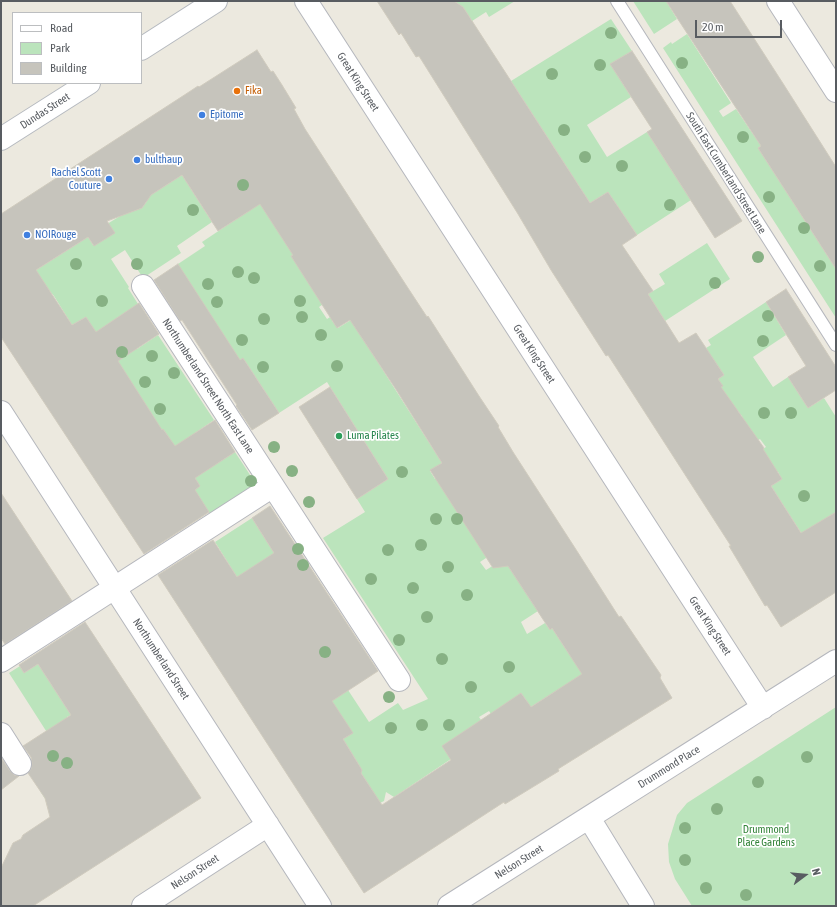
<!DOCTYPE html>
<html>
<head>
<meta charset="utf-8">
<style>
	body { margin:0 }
	#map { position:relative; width:837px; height:907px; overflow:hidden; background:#ece9df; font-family:"Asap Condensed",sans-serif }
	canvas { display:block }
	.frame { position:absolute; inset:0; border:2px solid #585c61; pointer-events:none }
	.legend { position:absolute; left:12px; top:12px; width:130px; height:72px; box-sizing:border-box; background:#fff; border:1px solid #bcbec0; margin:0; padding:5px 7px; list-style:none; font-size:12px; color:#585c61 }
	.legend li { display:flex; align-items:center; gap:8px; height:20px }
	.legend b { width:20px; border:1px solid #bcbec0 }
	.north { position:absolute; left:785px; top:855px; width:40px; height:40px; -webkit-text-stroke:3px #fff; paint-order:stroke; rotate:74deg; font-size:11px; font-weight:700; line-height:16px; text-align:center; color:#585c61 }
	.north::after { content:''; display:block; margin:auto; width:14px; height:18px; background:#585c61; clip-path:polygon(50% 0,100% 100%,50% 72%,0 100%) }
	.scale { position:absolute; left:695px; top:20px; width:87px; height:18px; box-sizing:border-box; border:2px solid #585c61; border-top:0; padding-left:5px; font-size:12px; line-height:14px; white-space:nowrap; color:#585c61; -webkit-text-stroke:3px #fff; paint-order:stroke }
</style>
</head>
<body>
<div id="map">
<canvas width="837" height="907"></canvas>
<div class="frame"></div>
<ul class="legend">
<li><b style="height:5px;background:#fff"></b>Road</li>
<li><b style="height:11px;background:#bbe4bc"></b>Park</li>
<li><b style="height:11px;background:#c6c4bc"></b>Building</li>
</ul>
<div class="north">N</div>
<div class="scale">20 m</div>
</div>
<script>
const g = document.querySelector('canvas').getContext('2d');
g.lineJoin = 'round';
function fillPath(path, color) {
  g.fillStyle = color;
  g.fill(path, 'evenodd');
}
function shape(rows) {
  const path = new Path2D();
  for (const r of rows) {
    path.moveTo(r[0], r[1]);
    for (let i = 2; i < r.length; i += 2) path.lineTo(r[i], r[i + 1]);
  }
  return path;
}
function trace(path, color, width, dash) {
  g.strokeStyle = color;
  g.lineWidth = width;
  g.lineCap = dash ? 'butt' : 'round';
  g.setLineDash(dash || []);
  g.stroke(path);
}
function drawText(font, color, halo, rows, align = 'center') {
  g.font = font + ' "Asap Condensed",sans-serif';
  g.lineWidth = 3.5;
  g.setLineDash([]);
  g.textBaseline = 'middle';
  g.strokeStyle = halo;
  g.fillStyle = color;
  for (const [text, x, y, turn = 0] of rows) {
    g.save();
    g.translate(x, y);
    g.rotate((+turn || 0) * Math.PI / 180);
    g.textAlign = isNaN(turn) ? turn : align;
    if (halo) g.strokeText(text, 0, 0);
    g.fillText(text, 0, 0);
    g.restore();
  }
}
const green = shape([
	[454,1,515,1,489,17,486,12,472,21,463,7],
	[633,1,666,1,677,19,654,34],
	[611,19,632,51,611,64,631,97,587,125,607,157,647,132,691,200,637,235,608,192,590,203,511,81],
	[687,34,731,103,719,111,723,117,736,109,761,146,758,148,836,269,836,318,663,48,671,42,672,44],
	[211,155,305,247,291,256,335,296,319,307,327,319,343,309,332,321,338,328,351,320,442,463,430,471,435,479,447,471,498,550,480,562,486,570,504,559,538,611,521,622,527,634,545,623,550,630,552,628,567,651,586,675,553,693,529,708,526,700,521,693,495,720,489,711,479,717,490,733,394,797,386,792,384,801,380,803,361,773,362,770,343,739,352,733,237,577,215,542,252,518,274,553,348,690,369,722,398,703,403,710,428,699,323,538,365,512,357,499,388,479,327,382,279,413,243,358,218,374,178,264,205,246,202,242,247,212],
	[182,175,212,222,177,246,181,253,143,278,125,250,111,259,129,287,128,288,138,304,137,349,158,335,214,420,195,433,216,464,235,452,256,484,210,514,204,505,192,491,200,486,163,429,155,434,86,317,72,325,54,296,33,272,88,237,93,245,97,244,99,229,125,213,133,211,142,208,147,201,146,198],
	[707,243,730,279,665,321,648,294,665,284,659,274],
	[766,302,786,335,753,357,773,387,788,377,808,408,824,398,836,417,836,512,828,517,828,519,809,545,771,486,782,479,778,472,766,479,752,456,766,447,760,439,746,448,742,416,737,410,727,417,711,393,722,386,718,379,724,375,707,351,706,348,711,345,708,340],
	[38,664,71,715,67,717,71,723,55,814,40,791,57,748,9,673,20,666,24,673],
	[836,707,836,906,692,906,675,879,669,862,668,844,677,815,687,803]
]);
const building = shape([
	[377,1,454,1,463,7,590,203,608,192,637,235,622,245,653,291,648,294,679,343,696,333,724,375,718,379,723,386,721,387,764,448,763,449,782,479,771,486,801,533,836,512,836,592,781,627,767,605,765,606,729,546,731,546,608,355,606,356,551,270,518,214,419,56,416,57,401,33,399,35,377,1],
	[666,1,730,1,784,85,836,167,836,269,758,148,761,146,666,1],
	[257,50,271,72,273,71,282,85,296,108,294,109,305,129,406,285,427,317,428,316,479,396,499,426,498,427,513,452,575,548,619,617,621,616,661,675,660,678,672,698,558,769,559,771,505,804,504,802,364,893,158,575,213,540,237,577,274,553,252,518,270,506,378,671,332,701,353,733,343,739,362,770,361,773,382,805,451,760,442,746,487,716,521,693,531,707,582,674,552,628,550,630,508,566,493,568,430,470,442,463,397,391,350,320,337,328,291,256,293,255,260,204,218,231,182,175,151,195,142,208,107,221,115,233,94,246,88,237,36,270,72,325,86,317,96,332,139,303,159,334,118,361,162,430,163,429,175,446,215,420,235,452,195,478,200,486,195,490,209,512,144,554,1,337,1,214,189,92,198,86,199,87,257,50],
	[632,51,742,221,715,238,647,132,652,129,610,64,632,51],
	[178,264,240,360,243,358,279,413,252,430,236,406,237,405,182,320,180,321,154,280,178,264],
	[786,289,836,367,836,390,808,408,788,377,806,366,766,302,786,289],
	[330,387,388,479,357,499,299,407,330,387],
	[1,493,72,601,5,644,1,638,1,493],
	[85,622,201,798,33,906,1,906,1,868,13,843,21,839,23,835,50,817,45,798,28,773,31,769,32,763,31,757,23,746,71,715,38,664,24,673,19,665,85,622],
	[2,759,10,771,14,775,19,776,1,790,1,760,2,759]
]);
const lane = shape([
	[617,1,836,345]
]);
const street = shape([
	[306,1,763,708],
	[778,1,836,91],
	[143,286,399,680],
	[1,412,320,906],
	[1,661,273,486],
	[1,734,20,764],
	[589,818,643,906],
	[143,906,268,825],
	[449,906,836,661]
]);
const secondary = shape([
	[141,49,216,1],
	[1,139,89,83]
]);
const trees = [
	[611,33],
	[682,63],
	[600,65],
	[552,74],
	[564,130],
	[743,137],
	[585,157],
	[622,166],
	[243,185],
	[769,197],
	[670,205],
	[193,210],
	[804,228],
	[758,257],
	[76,264],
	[137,264],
	[820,266],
	[238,272],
	[254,278],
	[715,283],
	[208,284],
	[102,301],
	[300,301],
	[217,302],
	[768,316],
	[302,317],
	[264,319],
	[321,335],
	[242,340],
	[763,341],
	[122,352],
	[152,356],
	[337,366],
	[263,367],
	[174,373],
	[145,382],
	[160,409],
	[764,413],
	[791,413],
	[274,447],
	[292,471],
	[402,472],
	[251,481],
	[804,496],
	[309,502],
	[436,519],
	[457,519],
	[421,545],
	[298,549],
	[388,550],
	[303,565],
	[448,567],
	[371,579],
	[413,588],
	[467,595],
	[427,617],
	[399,640],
	[325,652],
	[442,659],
	[509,667],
	[471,687],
	[389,697],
	[422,725],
	[449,725],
	[391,728],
	[53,756],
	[807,757],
	[67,763],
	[758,782],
	[717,809],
	[685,828],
	[685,860],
	[706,888],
	[746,895]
];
const markers = [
	[237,91,4,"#e8710a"],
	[202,115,4,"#3f7fe0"],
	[137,160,4,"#3f7fe0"],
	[109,179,4,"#3f7fe0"],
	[27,235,4,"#3f7fe0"],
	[339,436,4,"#2e9e5b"]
];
const streetNames = [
	["Great King Street",358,82,57],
	["Dundas Street",45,111,-33],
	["South East Cumberland Street Lane",726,173,58],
	["Great King Street",534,354,57],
	["Northumberland Street North East Lane",208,386,57],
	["Great King Street",710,626,57],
	["Northumberland Street",161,659,57],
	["Drummond Place",669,767,-32],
	["Nelson Street",519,862,-32],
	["Nelson Street",195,872,-33]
];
const foodNames = [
	["Fika",245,91]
];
const shopNames = [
	["Epitome",210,115],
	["bulthaup",145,160],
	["Rachel Scott",101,173,"right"],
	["Couture",101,186,"right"],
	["NOIRouge",35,235]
];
const leisureNames = [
	["Luma Pilates",347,436]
];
const parkNames = [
	["Drummond",766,830],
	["Place Gardens",766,843]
];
fillPath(green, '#bbe4bc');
fillPath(building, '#c6c4bc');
trace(building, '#d0cbbe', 1);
trace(lane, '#b5b7bd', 14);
trace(street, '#b5b7bd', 24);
trace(secondary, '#b5b9bf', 24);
trace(lane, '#fff', 12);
trace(street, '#fff', 22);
trace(secondary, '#fff', 22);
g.fillStyle = '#87b184';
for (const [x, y] of trees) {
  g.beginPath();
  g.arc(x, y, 6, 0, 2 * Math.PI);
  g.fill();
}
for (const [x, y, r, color] of markers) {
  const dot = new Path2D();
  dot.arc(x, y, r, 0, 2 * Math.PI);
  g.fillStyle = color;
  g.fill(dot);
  trace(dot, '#fff', 1.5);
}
drawText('11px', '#585c61', '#fff', streetNames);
drawText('11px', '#c56008', '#fff', foodNames, 'left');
drawText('11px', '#366cbe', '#fff', shopNames, 'left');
drawText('11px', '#27864d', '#fff', leisureNames, 'left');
drawText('11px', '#34843a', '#fff', parkNames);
</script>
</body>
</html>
